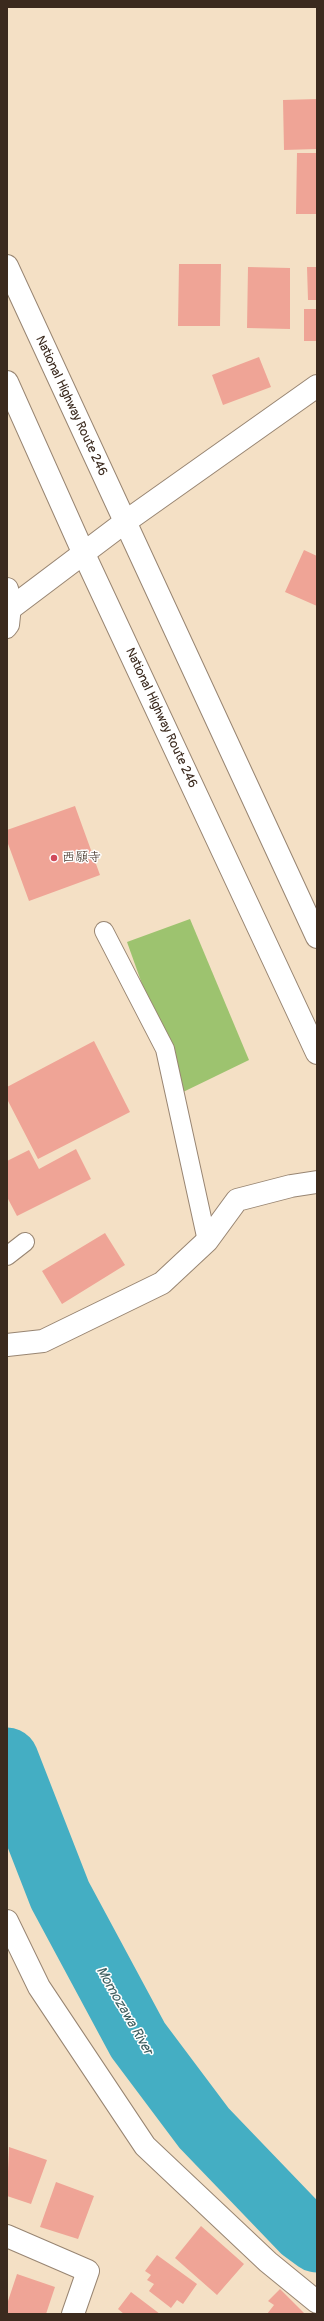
<!DOCTYPE html>
<html>
<head>
<meta charset="utf-8">
<style>
	body { margin:0 }
	#map { position:relative; width:324px; height:2321px; overflow:hidden; background:#f4e0c5; font-family:Pangolin,sans-serif }
	canvas { display:block }
	.frame { position:absolute; inset:0; border:8px solid #3b2a1e; pointer-events:none }
</style>
</head>
<body>
<div id="map">
<canvas width="324" height="2321"></canvas>
<div class="frame"></div>
</div>
<script>
const g = document.querySelector('canvas').getContext('2d');
g.lineJoin = 'round';
function fillPath(path, color) {
  g.fillStyle = color;
  g.fill(path, 'evenodd');
}
function shape(rows) {
  const path = new Path2D();
  for (const r of rows) {
    path.moveTo(r[0], r[1]);
    for (let i = 2; i < r.length; i += 2) path.lineTo(r[i], r[i + 1]);
  }
  return path;
}
function trace(path, color, width, dash) {
  g.strokeStyle = color;
  g.lineWidth = width;
  g.lineCap = dash ? 'butt' : 'round';
  g.setLineDash(dash || []);
  g.stroke(path);
}
function drawText(font, color, halo, rows, align = 'center') {
  g.font = font + ' Pangolin,"Klee One",sans-serif';
  g.lineWidth = 3;
  g.setLineDash([]);
  g.textBaseline = 'middle';
  g.strokeStyle = halo;
  g.fillStyle = color;
  for (const [text, x, y, turn = 0] of rows) {
    g.save();
    g.translate(x, y);
    g.rotate((+turn || 0) * Math.PI / 180);
    g.textAlign = isNaN(turn) ? turn : align;
    if (halo) g.strokeText(text, 0, 0);
    g.fillText(text, 0, 0);
    g.restore();
  }
}
const green = shape([
	[190,919,249,1060,181,1093,127,942]
]);
const river = shape([
	[7,1759,60,1895,138,2040,204,2128,302,2230,317,2241]
]);
const building = shape([
	[317,99,317,149,284,150,283,100],
	[297,153,317,153,317,214,296,214],
	[179,264,221,264,220,326,178,326],
	[248,267,290,268,290,329,247,328],
	[307,267,317,267,317,300,308,300],
	[304,309,317,309,317,341,304,341],
	[259,357,271,387,223,405,212,375],
	[304,550,317,556,317,606,285,592],
	[75,806,100,875,29,901,7,841,7,830],
	[94,1041,130,1112,38,1159,7,1099,7,1087],
	[76,1149,91,1179,17,1216,7,1197,7,1161,29,1150,39,1169],
	[105,1233,125,1265,62,1304,42,1271],
	[9,2147,47,2160,31,2204,7,2196],
	[56,2182,94,2196,78,2239,40,2227],
	[201,2226,244,2264,217,2295,175,2258],
	[157,2255,197,2284,183,2304,177,2300,171,2308,149,2291,154,2284,147,2280,151,2275,145,2271],
	[17,2274,55,2287,46,2314,7,2314,7,2304],
	[280,2289,305,2314,267,2314,274,2305,268,2301],
	[131,2292,160,2314,124,2314,118,2309]
]);
const service = shape([
	[7,629,10,625,12,606],
	[104,931,165,1049,207,1241],
	[7,1256,25,1242]
]);
const minor = shape([
	[125,522,317,386],
	[7,589,12,606],
	[7,1345,43,1341,162,1283,207,1241,237,1200,291,1186,317,1182],
	[7,1921,39,1987,145,2146,268,2262,317,2302],
	[7,2236,88,2271,73,2314]
]);
const tertiary = shape([
	[7,611,125,522]
]);
const trunk = shape([
	[7,266,317,937],
	[7,382,83,552,317,1053]
]);
const markers = [
	[54,858,4,"#d1495b"]
];
const streetNames = [
	["National Highway Route 246",71,406,65],
	["National Highway Route 246",161,718,65]
];
const poiNames = [
	["西願寺",62,858]
];
const waterNames = [
	["Momozawa River",124,2011,60]
];
fillPath(green, '#9dc36f');
trace(river, '#44aec3', 63);
fillPath(building, '#efa496');
trace(service, '#988572', 20);
trace(minor, '#988572', 24);
trace(tertiary, '#988572', 24);
trace(trunk, '#988572', 24);
trace(service, '#fff', 18);
trace(minor, '#fff', 22);
trace(tertiary, '#fff', 22);
trace(trunk, '#fff', 22);
for (const [x, y, r, color] of markers) {
  const dot = new Path2D();
  dot.arc(x, y, r, 0, 2 * Math.PI);
  g.fillStyle = color;
  g.fill(dot);
  trace(dot, '#fff', 1.5);
}
drawText('13px', '#3b2a1e', '#fff', streetNames);
drawText('13px', '#3b2a1e', '#fff', poiNames, 'left');
drawText('italic 14px', '#3f5f60', '#fff', waterNames);
</script>
</body>
</html>
